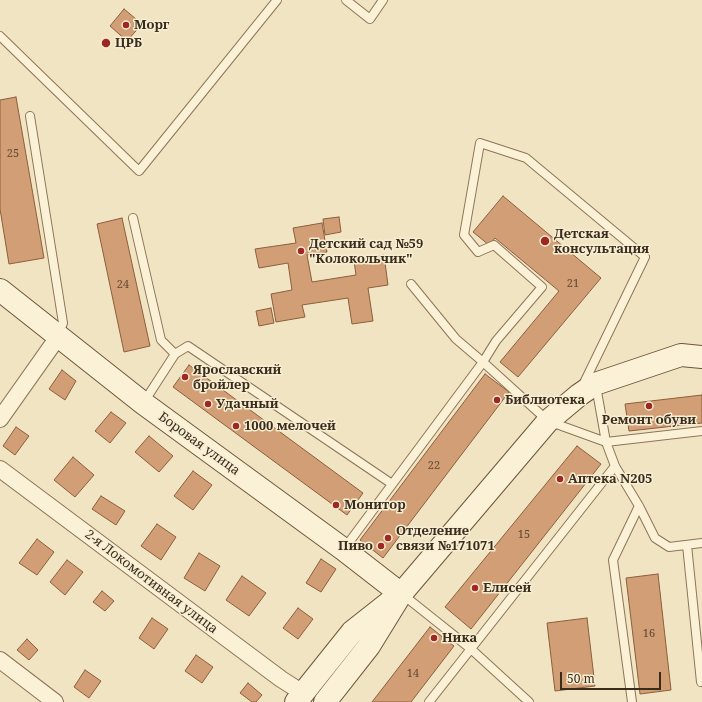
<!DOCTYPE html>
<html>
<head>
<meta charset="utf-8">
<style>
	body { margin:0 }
	#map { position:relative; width:702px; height:702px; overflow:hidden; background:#f1e4c2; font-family:"Noto Serif",serif }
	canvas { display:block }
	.scale { position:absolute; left:560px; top:672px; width:101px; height:18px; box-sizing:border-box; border:2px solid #3a2c1d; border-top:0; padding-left:5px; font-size:12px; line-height:14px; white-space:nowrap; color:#3a2c1d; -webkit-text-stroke:3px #f7eed2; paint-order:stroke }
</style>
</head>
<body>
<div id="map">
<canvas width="702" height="702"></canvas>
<div class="scale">50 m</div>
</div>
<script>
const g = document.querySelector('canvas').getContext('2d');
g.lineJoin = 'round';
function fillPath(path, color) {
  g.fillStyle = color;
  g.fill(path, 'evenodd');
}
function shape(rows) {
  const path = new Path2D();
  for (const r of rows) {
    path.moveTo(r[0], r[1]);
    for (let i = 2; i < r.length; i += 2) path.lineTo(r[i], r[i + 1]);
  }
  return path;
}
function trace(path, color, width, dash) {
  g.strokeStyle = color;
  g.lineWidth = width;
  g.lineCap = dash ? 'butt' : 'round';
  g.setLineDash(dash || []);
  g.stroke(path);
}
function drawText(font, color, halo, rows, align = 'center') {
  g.font = font + ' "Noto Serif",serif';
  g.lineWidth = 3;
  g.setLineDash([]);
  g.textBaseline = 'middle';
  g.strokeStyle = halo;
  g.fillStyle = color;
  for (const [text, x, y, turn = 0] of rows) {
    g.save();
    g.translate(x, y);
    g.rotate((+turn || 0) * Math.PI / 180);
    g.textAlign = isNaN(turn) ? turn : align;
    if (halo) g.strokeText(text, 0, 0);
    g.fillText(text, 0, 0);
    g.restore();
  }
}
const building = shape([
	[124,9,142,24,127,41,110,26,124,9],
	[16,97,44,258,9,264,0,209,0,100,16,97],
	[503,196,601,278,518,377,500,362,559,291,495,238,489,245,473,232,503,196],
	[339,217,341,232,325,235,323,219,339,217],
	[122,218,150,346,124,352,97,224,122,218],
	[322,223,327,252,307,255,312,282,356,275,354,261,384,255,388,285,368,288,373,321,352,324,348,298,302,305,305,317,276,322,271,294,292,290,288,263,259,268,255,249,296,243,293,228,322,223],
	[271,308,274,323,259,326,256,311,271,308],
	[189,365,363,493,347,515,173,387,189,365],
	[62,370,76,381,65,400,49,389,62,370],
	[485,374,509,392,383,558,360,540,485,374],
	[702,395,702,423,629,431,625,404,702,395],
	[111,412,126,423,110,443,95,431,111,412],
	[16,427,29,436,15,455,3,446,16,427],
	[149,436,173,456,159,472,135,452,149,436],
	[577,446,601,464,471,629,445,607,577,446],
	[73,457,94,475,75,497,54,480,73,457],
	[193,471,212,485,193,510,174,496,193,471],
	[101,496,125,511,116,525,92,509,101,496],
	[157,524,176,537,161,560,141,546,157,524],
	[37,539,54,552,37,575,19,563,37,539],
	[199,553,220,566,205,591,184,578,199,553],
	[321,559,336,569,321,592,306,583,321,559],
	[67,560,83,572,65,595,50,582,67,560],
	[658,574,671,690,640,694,626,578,658,574],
	[242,576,266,593,249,616,226,600,242,576],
	[102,591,114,601,105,611,93,602,102,591],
	[298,608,313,619,298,639,283,628,298,608],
	[152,618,168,629,154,649,139,638,152,618],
	[587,618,595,686,555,691,547,623,587,618],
	[430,627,454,646,411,702,372,702,430,627],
	[27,639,38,650,29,660,17,650,27,639],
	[196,655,213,667,202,683,185,671,196,655],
	[85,670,101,681,89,698,74,687,85,670],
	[248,683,262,695,256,702,252,702,240,693,248,683]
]);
const lane = shape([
	[346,0,370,19,383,0],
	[0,36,139,171,277,0],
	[30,116,63,323,59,334],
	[133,218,161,340,175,354],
	[411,284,456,339,483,362,496,341,542,287,494,245,478,252,464,235,480,143,526,158,645,257,583,385],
	[596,386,606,442,702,431],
	[144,402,175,354,188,346,392,484],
	[687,545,701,682],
	[344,549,483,362,548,421,606,442,615,466,639,506,655,538,669,547,702,543],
	[402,594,471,649,529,702],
	[429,702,615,466],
	[632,702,613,560,639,506]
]);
const street = shape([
	[0,419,58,337],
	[0,469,281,679,303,693],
	[0,660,55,702]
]);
const secondary = shape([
	[0,290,143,403,343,549,401,594],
	[296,702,352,632,390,602],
	[325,702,369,646,401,594,548,421,579,395,595,384,681,355,702,357]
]);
const markers = [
	[126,25,4,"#9e2724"],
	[106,43,5,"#9e2724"],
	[545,241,5,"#9e2724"],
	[301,251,4,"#9e2724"],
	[185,377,4,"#9e2724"],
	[497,400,4,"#9e2724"],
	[208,404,4,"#9e2724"],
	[649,406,4,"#9e2724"],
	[236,426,4,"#9e2724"],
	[560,479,4,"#9e2724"],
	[336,505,4,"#9e2724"],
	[388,538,4,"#9e2724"],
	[381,546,4,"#9e2724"],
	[475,588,4,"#9e2724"],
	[434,638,4,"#9e2724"]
];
const numberNames = [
	["25",13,154],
	["21",573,284],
	["24",123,285],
	["22",434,466],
	["15",524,535],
	["16",649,634],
	["14",413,674]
];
const poiNames = [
	["Морг",134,25],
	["ЦРБ",115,43],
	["Детская",554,234],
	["консультация",554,249],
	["Детский сад №59",309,244],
	["\"Колокольчик\"",309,259],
	["Ярославский",193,370],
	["бройлер",193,385],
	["Библиотека",505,400],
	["Удачный",216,404],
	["Ремонт обуви",649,420,"center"],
	["1000 мелочей",244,426],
	["Аптека N205",568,479],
	["Монитор",344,505],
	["Отделение",396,531],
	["связи №171071",396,546],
	["Пиво",373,546,"right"],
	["Елисей",483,588],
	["Ника",442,638]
];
const streetNames = [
	["Боровая улица",199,444,36],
	["2-я Локомотивная улица",151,582,37]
];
fillPath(building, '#d19e75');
trace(building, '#8c5e3c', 1);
trace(lane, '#8c7558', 10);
trace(street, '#8c7558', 18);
trace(secondary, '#6d563b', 24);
trace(lane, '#fbf1d6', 8);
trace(street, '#fbf1d6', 16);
trace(secondary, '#fbf1d6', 22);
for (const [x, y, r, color] of markers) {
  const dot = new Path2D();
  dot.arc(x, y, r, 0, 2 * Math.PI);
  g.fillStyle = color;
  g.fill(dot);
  trace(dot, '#f7eed2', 1.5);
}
drawText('11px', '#604833', null, numberNames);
drawText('bold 13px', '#3a2c1d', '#f7eed2', poiNames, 'left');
drawText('13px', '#3a2c1d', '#f7eed2', streetNames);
</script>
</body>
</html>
